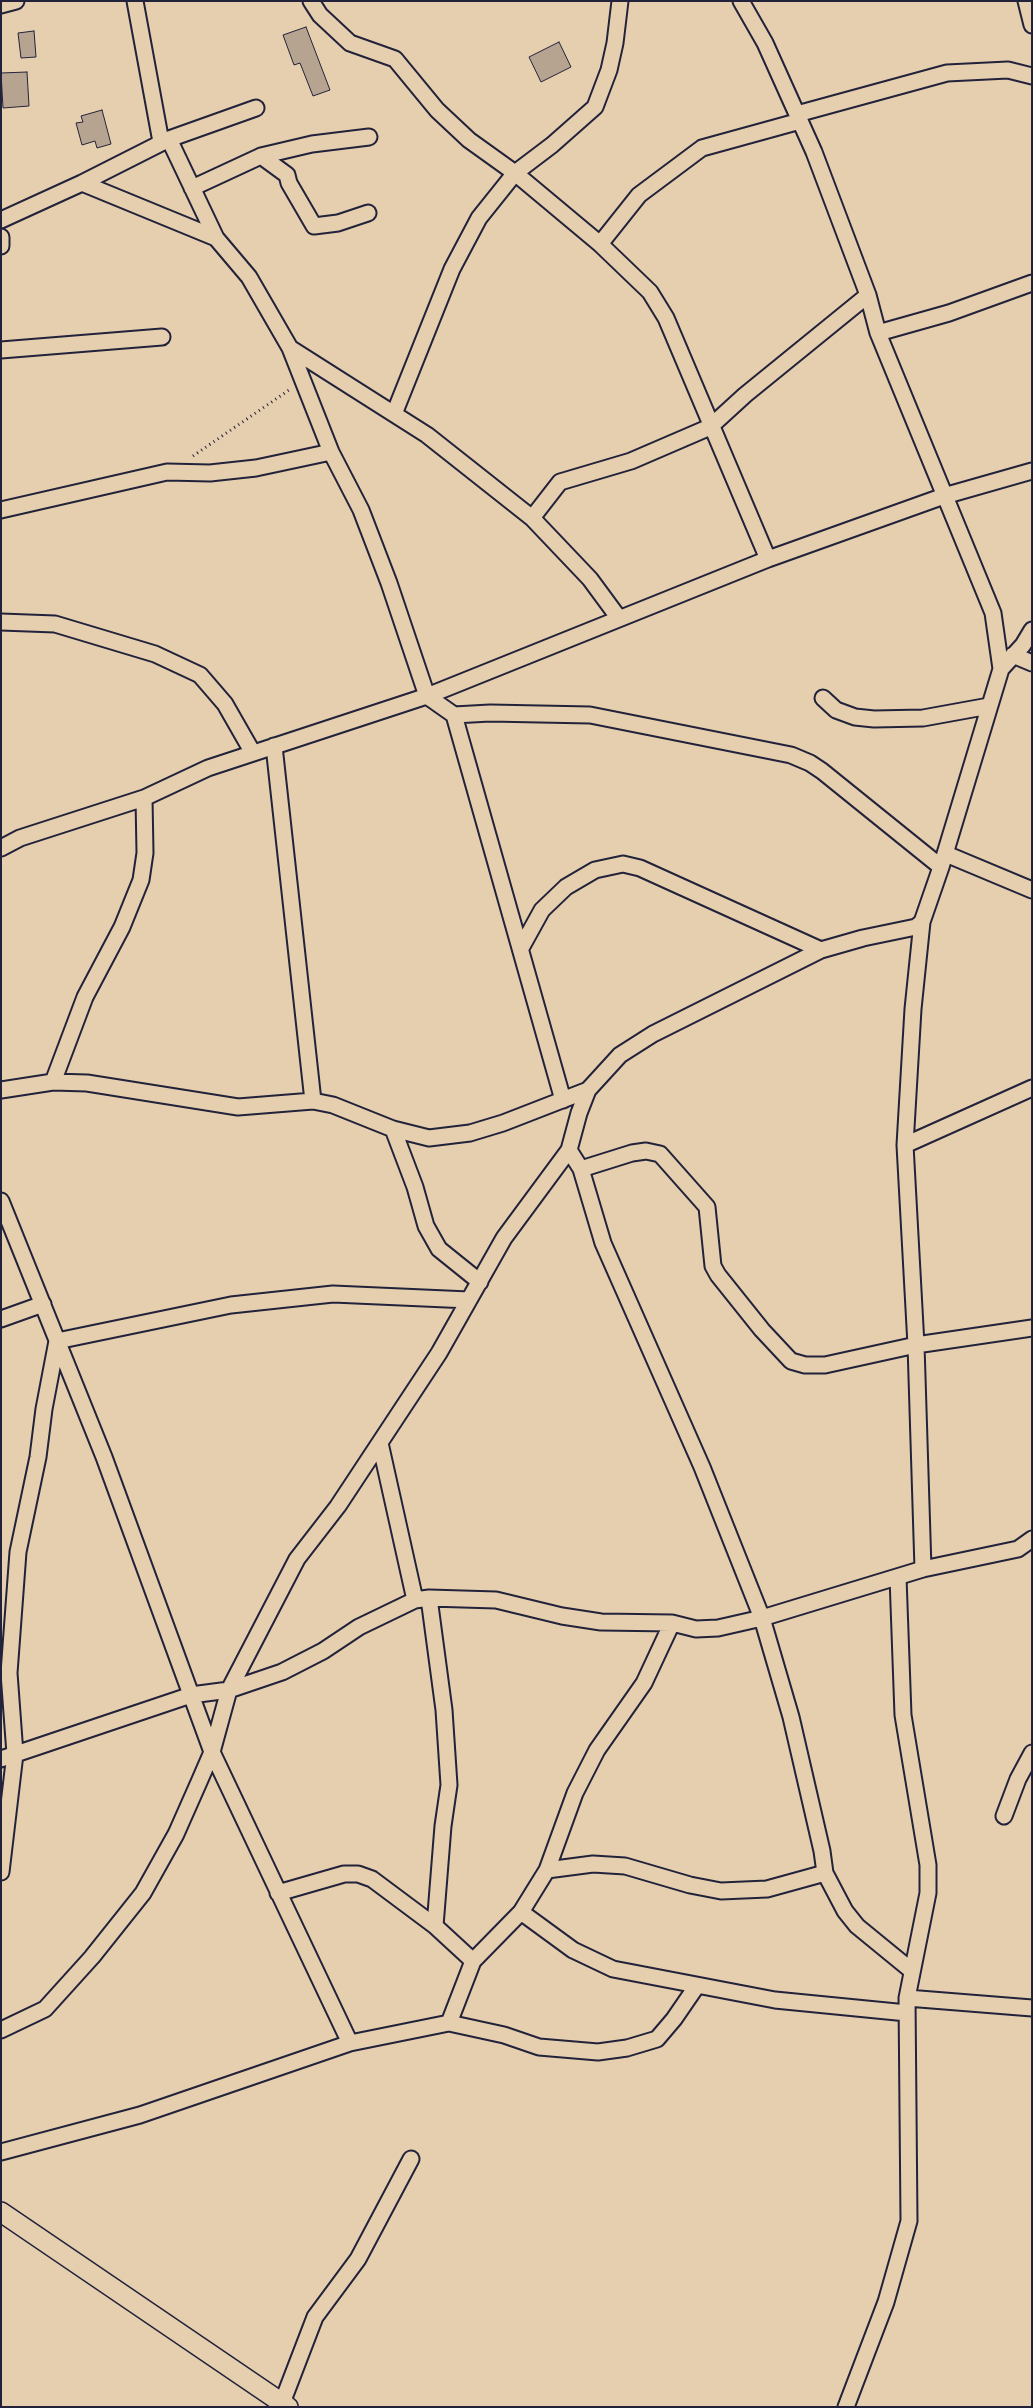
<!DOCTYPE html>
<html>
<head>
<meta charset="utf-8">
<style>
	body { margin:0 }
	#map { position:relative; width:1033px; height:2408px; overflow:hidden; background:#e6cfae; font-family:Pangolin,sans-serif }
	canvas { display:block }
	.frame { position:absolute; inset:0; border:2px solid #22223b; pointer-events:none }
</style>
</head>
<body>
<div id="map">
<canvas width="1033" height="2408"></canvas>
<div class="frame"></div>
</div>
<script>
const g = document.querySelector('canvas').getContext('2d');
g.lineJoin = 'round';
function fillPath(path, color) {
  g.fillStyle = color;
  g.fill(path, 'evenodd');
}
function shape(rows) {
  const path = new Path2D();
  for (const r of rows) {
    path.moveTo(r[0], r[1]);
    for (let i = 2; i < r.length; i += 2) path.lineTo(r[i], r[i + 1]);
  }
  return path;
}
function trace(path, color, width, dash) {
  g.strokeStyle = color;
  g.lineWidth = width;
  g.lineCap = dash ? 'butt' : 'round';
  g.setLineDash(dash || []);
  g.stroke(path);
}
const building = shape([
	[306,27,330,90,313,96,300,63,294,65,283,35,306,27],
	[34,31,36,57,21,58,18,33,34,31],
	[559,42,571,67,541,82,529,57,559,42],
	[27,72,29,106,3,108,1,73,27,72],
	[102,110,111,144,97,148,95,141,82,145,76,123,83,122,81,116,102,110]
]);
const path = shape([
	[193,456,289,390]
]);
const minor = shape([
	[135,1,161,142],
	[311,1,320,15,350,43,395,59,437,110,469,140,515,173,600,244,650,292,666,318,768,559],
	[741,1,765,43,814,152,868,295,878,333,993,613,1001,669],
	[1026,1,1032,25],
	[1,5,16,1],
	[797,114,947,73,1008,70,1032,76],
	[169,139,216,238,249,277,290,348,331,452,361,510,389,583,427,696,454,715,490,713,590,715,791,755,810,763,822,771,941,867],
	[261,156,287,175,289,183,314,226,338,223,368,213],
	[82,183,216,238],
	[192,188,261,156,312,144,369,137],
	[1,220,82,183,169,139,256,108],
	[1,237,1,246],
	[600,244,639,195,702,148,800,121],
	[878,333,949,313,1032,283],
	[290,348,427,435,532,518,590,579,618,617],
	[1,350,162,337],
	[394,414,452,269,479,218,515,173,552,145,595,107,609,70,615,43,620,1],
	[1,510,167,472,210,473,256,468,331,452],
	[532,518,560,482,631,461,710,427,745,395,868,295],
	[1,622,55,624,155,654,200,675,225,704,253,753],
	[1013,655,1032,663],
	[823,698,836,710,855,717,874,719,923,718,989,706],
	[454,715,563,1100],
	[274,746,313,1101],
	[1,848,20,838,144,798,208,768,427,696,768,559,944,496,1032,471],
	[946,854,1032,890],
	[922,922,913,1009,905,1145,916,1345,923,1569],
	[521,948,542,910,566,887,595,870,623,864,640,868,821,950],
	[53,1082,85,997,122,927,141,880,145,853,144,798],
	[1,1090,53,1082,87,1083,238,1107,313,1101,333,1105,393,1129,429,1138,470,1133,503,1123,588,1090],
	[393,1129,415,1187,426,1226,439,1249,480,1282],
	[905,1145,1032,1088],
	[569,1150,581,1169,603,1243,702,1467,762,1618,791,1717,822,1851,825,1873,845,1911,857,1926,912,1971],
	[581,1169,632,1153,646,1151,660,1154,707,1207,713,1266,718,1275,762,1330,791,1361,805,1365,825,1365,916,1345,1032,1328],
	[1,1201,104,1457,212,1752,350,2043],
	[1,1319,43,1304],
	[380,1443,415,1600],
	[429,1598,444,1710,449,1785,443,1826,435,1926],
	[1,1759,191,1695,229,1690,282,1672,323,1651,359,1627,415,1600,429,1598,496,1600,562,1616,601,1622,672,1623,696,1629,718,1628,762,1618,923,1569,1018,1549,1032,1539],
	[1004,1816,1018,1779,1032,1753],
	[547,1870,593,1864,625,1866,690,1885,721,1891,767,1889,825,1873],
	[1,1872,15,1754,9,1673,18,1552,38,1457,44,1409,57,1341,231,1305,333,1294,469,1300],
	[278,1893,344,1874,358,1874,372,1879,435,1926,473,1961],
	[521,1912,573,1950,613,1969,775,2000,907,2013],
	[907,1998,1032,2008],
	[449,2023,473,1961,521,1912,547,1870,575,1793,597,1750,644,1683,672,1623],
	[1,2030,45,2009,92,1957,143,1893,176,1834,199,1782,212,1752,229,1690,297,1559,338,1506,439,1353,504,1238,569,1150,579,1113,588,1090,620,1055,653,1034,821,950,863,938,916,927,922,922,941,867,1001,669,1023,645,1032,630],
	[1,2152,140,2115,350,2043,449,2023,504,2035,539,2047,598,2052,627,2048,657,2039,674,2019,696,1987],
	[282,2403,315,2317,358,2259,411,2159],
	[846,2407,886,2302,909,2221,907,1998,928,1893,928,1865,903,1715,898,1577]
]);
const tertiary = shape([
	[1,2212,288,2407]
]);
fillPath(building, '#b6a491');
trace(building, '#22223b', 1);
trace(minor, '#22223b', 19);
trace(tertiary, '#22223b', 22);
trace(path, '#22223b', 3, [1, 4]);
trace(minor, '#e6cfae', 15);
trace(tertiary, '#e6cfae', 19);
</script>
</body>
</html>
